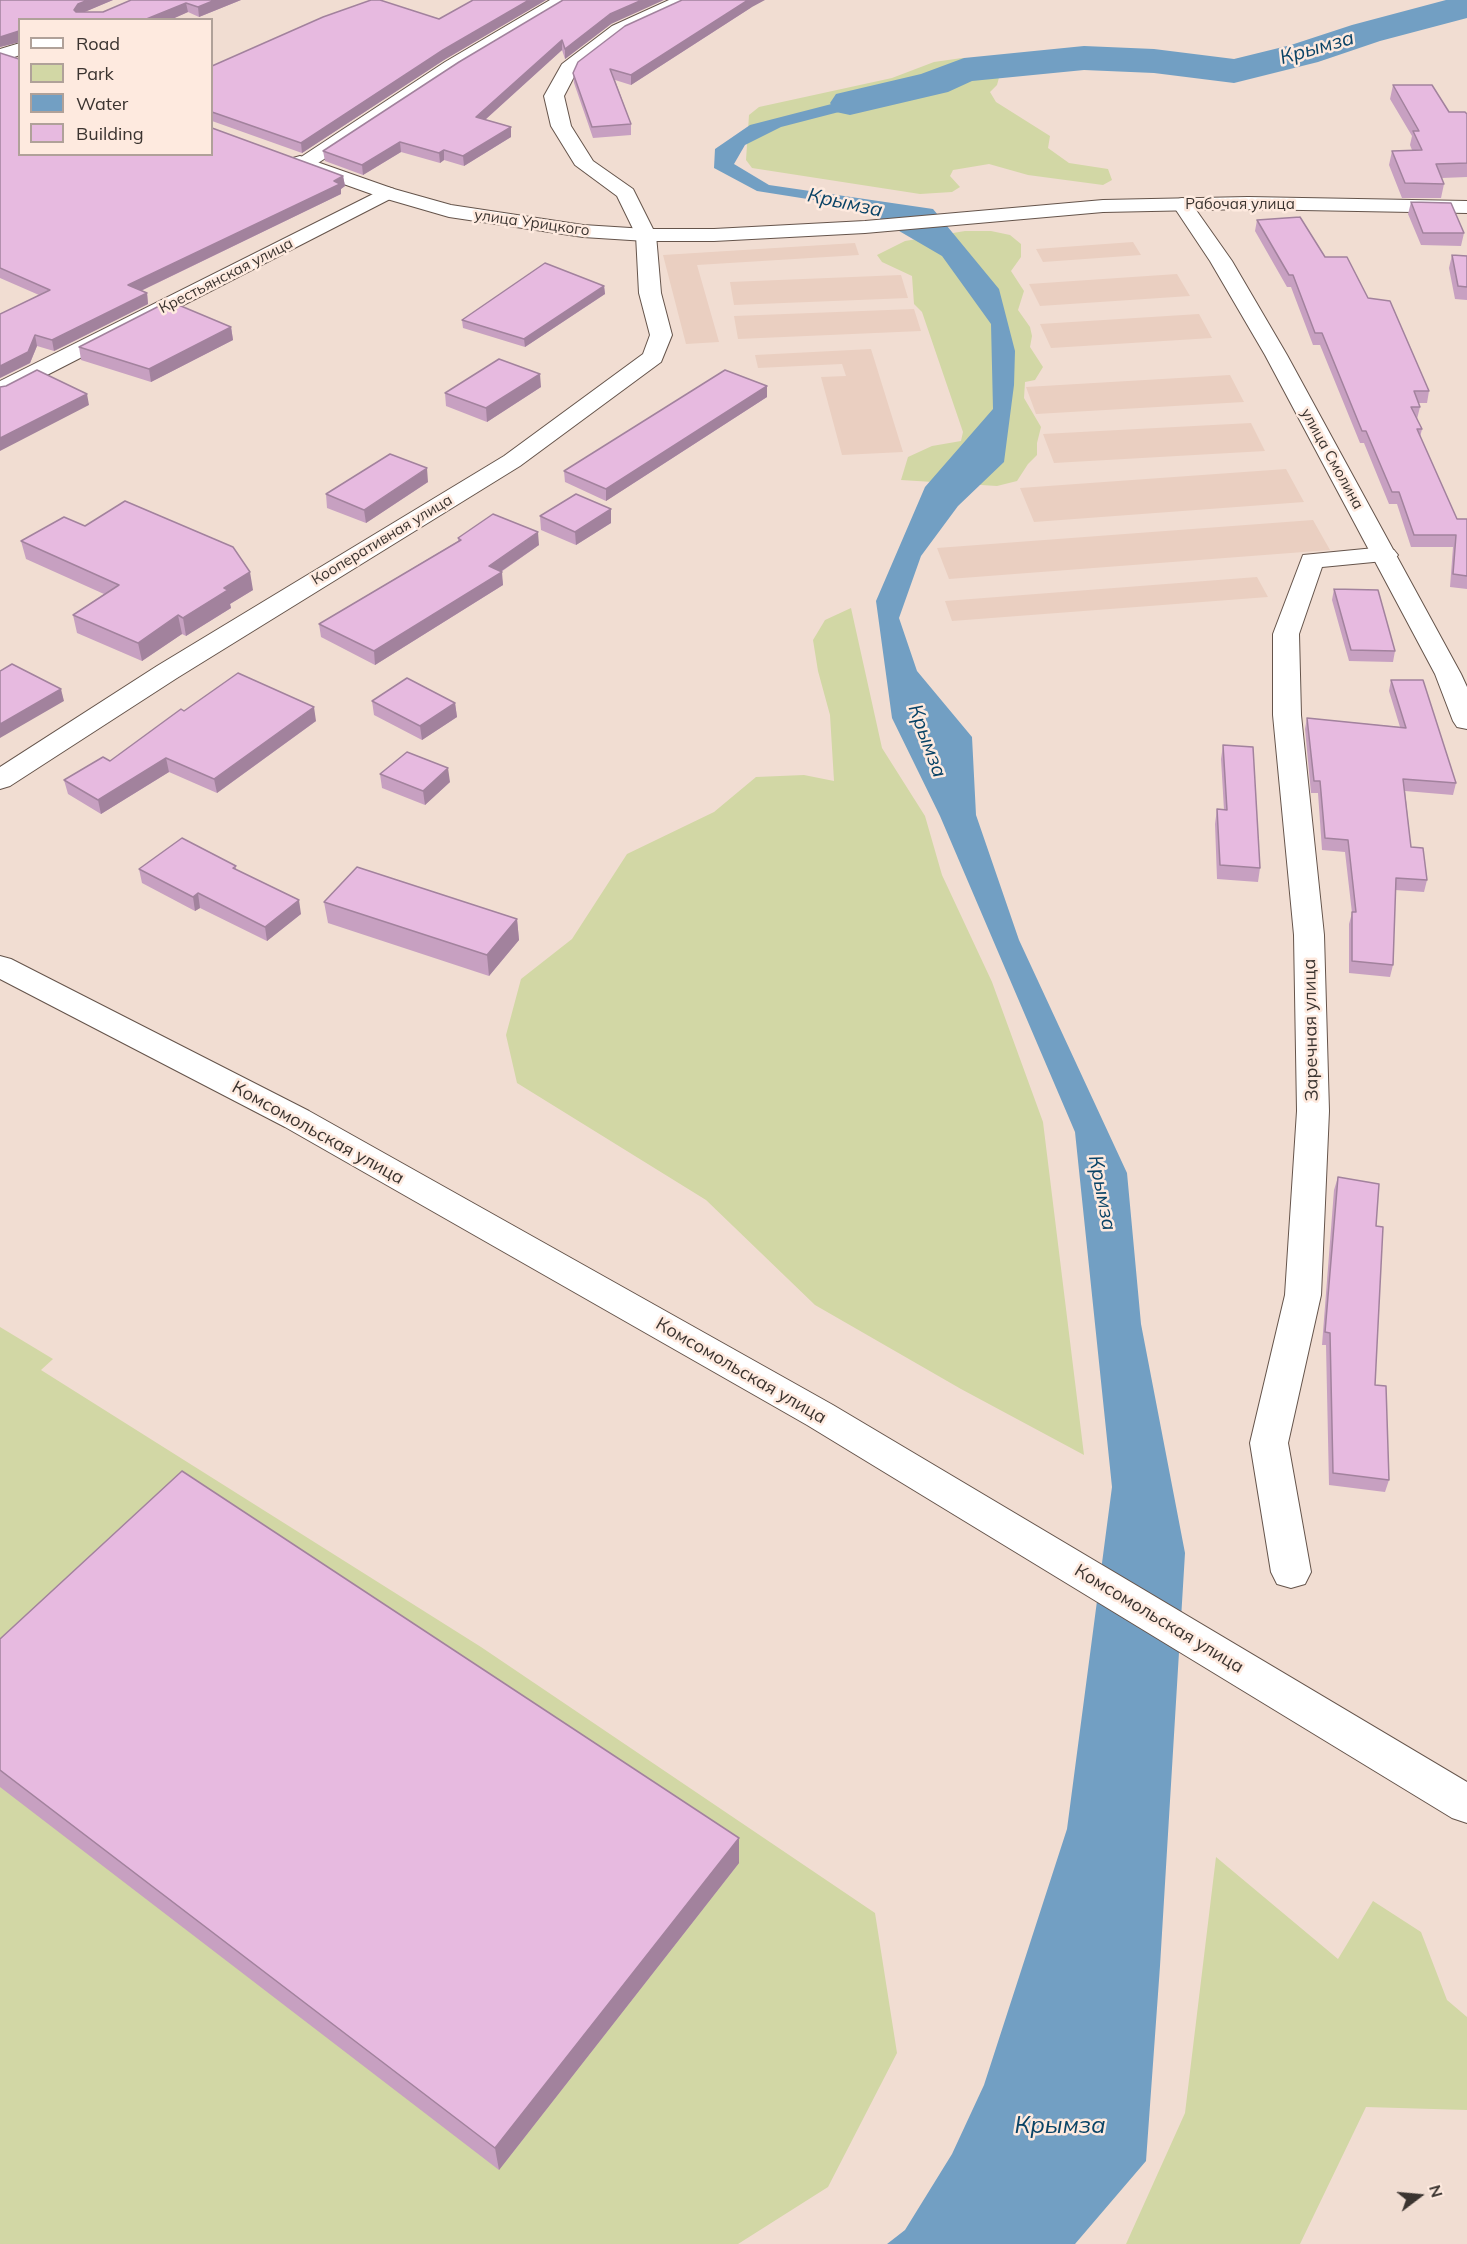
<!DOCTYPE html>
<html>
<head>
<meta charset="utf-8">
<style>
	body { margin:0 }
	#map { position:relative; width:1467px; height:2244px; overflow:hidden; background:#f1ddd2; font-family:Mulish,sans-serif }
	canvas { display:block }
	.legend { position:absolute; left:18px; top:18px; width:195px; height:138px; box-sizing:border-box; background:#feeadf; border:2px solid #b0a199; margin:0; padding:8px 10px; list-style:none; font-size:18px; color:#3b3430 }
	.legend li { display:flex; align-items:center; gap:12px; height:30px }
	.legend b { width:30px; border:2px solid #b0a199 }
	.north { position:absolute; left:1389px; top:2166px; width:60px; height:60px; -webkit-text-stroke:4px #feeadf; paint-order:stroke; rotate:74deg; font-size:16px; font-weight:700; line-height:24px; text-align:center; color:#3b3430 }
	.north::after { content:''; display:block; margin:auto; width:21px; height:27px; background:#3b3430; clip-path:polygon(50% 0,100% 100%,50% 72%,0 100%) }
</style>
</head>
<body>
<div id="map">
<canvas width="1467" height="2244"></canvas>
<ul class="legend">
<li><b style="height:8px;background:#fff"></b>Road</li>
<li><b style="height:16px;background:#d2d7a5"></b>Park</li>
<li><b style="height:16px;background:#729fc3"></b>Water</li>
<li><b style="height:16px;background:#e7bae0"></b>Building</li>
</ul>
<div class="north">N</div>
</div>
<script>
const g = document.querySelector('canvas').getContext('2d');
g.lineJoin = 'round';
function fillPath(path, color) {
  g.fillStyle = color;
  g.fill(path, 'evenodd');
}
function shape(rows) {
  const path = new Path2D();
  for (const r of rows) {
    path.moveTo(r[0], r[1]);
    for (let i = 2; i < r.length; i += 2) path.lineTo(r[i], r[i + 1]);
  }
  return path;
}
function trace(path, color, width, dash) {
  g.strokeStyle = color;
  g.lineWidth = width;
  g.lineCap = dash ? 'butt' : 'round';
  g.setLineDash(dash || []);
  g.stroke(path);
}
function drawText(font, color, halo, rows, align = 'center') {
  g.font = font + ' Mulish,sans-serif';
  g.lineWidth = 5;
  g.setLineDash([]);
  g.textBaseline = 'middle';
  g.strokeStyle = halo;
  g.fillStyle = color;
  for (const [text, x, y, turn = 0] of rows) {
    g.save();
    g.translate(x, y);
    g.rotate((+turn || 0) * Math.PI / 180);
    g.textAlign = isNaN(turn) ? turn : align;
    if (halo) g.strokeText(text, 0, 0);
    g.fillText(text, 0, 0);
    g.restore();
  }
}
const built = shape([
	[1133,242,1141,255,1043,262,1036,249],
	[855,243,859,255,697,265,719,342,686,344,663,255],
	[1177,274,1190,296,1040,306,1029,284],
	[901,275,908,298,734,305,730,282],
	[914,309,921,331,738,339,734,316],
	[1199,314,1212,338,1051,348,1040,324],
	[871,349,903,452,842,455,821,377,846,376,842,364,758,368,755,355],
	[1230,375,1244,402,1036,414,1026,387],
	[1251,423,1265,451,1054,463,1043,434],
	[1286,469,1304,502,1034,522,1020,488],
	[1313,520,1330,550,949,579,937,548],
	[1257,577,1268,597,952,621,945,601]
]);
const green = shape([
	[962,58,987,61,1000,74,997,85,990,92,996,102,1050,136,1048,148,1069,163,1108,169,1112,180,1103,185,1028,175,989,164,953,170,950,176,960,187,952,192,920,194,752,168,746,160,749,115,759,107,892,78,934,62],
	[965,231,991,231,1010,235,1021,244,1021,257,1011,271,1024,291,1018,310,1030,327,1032,336,1030,347,1043,367,1035,380,1025,382,1024,398,1041,427,1037,443,1037,455,1028,464,1017,481,997,486,901,480,908,457,932,446,961,441,963,432,922,312,914,304,912,276,882,262,877,255,905,241],
	[851,608,882,748,925,816,942,875,992,982,1043,1122,1084,1455,961,1389,815,1305,706,1200,517,1083,506,1035,521,979,572,939,627,854,714,812,756,777,804,775,834,781,830,715,818,671,813,640,825,620],
	[0,1327,53,1359,41,1370,481,1647,875,1913,897,2053,828,2187,738,2244,0,2244],
	[1216,1857,1338,1959,1373,1901,1421,1932,1447,2000,1467,2017,1467,2110,1366,2107,1300,2244,1126,2244,1185,2113]
]);
const water = shape([
	[934,74,948,80,893,98,781,127,745,145,734,164,769,185,933,209,999,289,1015,351,1014,385,1004,462,958,506,921,556,899,618,917,671,972,737,976,815,1019,940,1127,1173,1141,1324,1185,1553,1160,1966,1146,2161,1075,2244,887,2244,905,2230,952,2154,984,2085,1067,1829,1112,1487,1075,1132,940,816,892,718,876,601,925,487,993,409,991,324,942,256,858,207,757,191,714,168,715,149,750,125,882,91]
]);
const river = shape([
	[1446,0,1467,0,1467,18,1380,41,1318,62,1234,83,1154,73,1084,70,972,81,948,92,850,115,836,112,830,103,836,94,921,74,964,58,1084,46,1154,49,1234,59,1291,45,1352,25,1446,0]
]);
const street = shape([
	[550,0,572,0,569,4,459,70,312,167,305,169,298,167,295,163,298,159,445,62,550,0],
	[669,0,692,0,689,4,624,34,577,71,564,96,571,126,593,161,633,189,656,235,661,293,672,335,661,362,520,466,177,678,10,786,0,789,0,767,157,666,504,456,643,354,650,335,639,293,636,235,617,196,575,165,551,126,544,96,562,64,612,26,669,0],
	[20,43,20,55,0,62,0,49,20,43],
	[387,187,394,189,397,193,394,197,8,395,0,397,0,381,387,187],
	[1385,547,1394,550,1398,555,1394,560,1322,567,1299,634,1301,715,1324,935,1329,1111,1321,1295,1288,1443,1311,1572,1305,1584,1291,1588,1277,1584,1271,1572,1250,1443,1285,1295,1297,1111,1294,935,1273,715,1273,634,1303,555,1385,547]
]);
const secondary = shape([
	[1182,198,1189,200,1232,261,1287,355,1461,674,1467,687,1467,729,1457,727,1453,721,1435,674,1265,355,1210,261,1172,204,1175,200,1182,198]
]);
const primary = shape([
	[300,156,394,189,451,205,583,225,646,229,714,229,865,221,1103,200,1248,197,1467,201,1467,213,1248,209,1103,212,865,233,714,241,646,241,583,237,449,217,380,197,293,166,290,162,293,158,300,156],
	[0,956,11,959,309,1111,833,1405,1467,1782,1467,1823,1452,1818,807,1425,285,1127,0,979,0,956]
]);
const wall = shape([
	[0,0,113,0,84,12,103,12,131,0,241,0,199,17,188,12,170,20,20,20,20,154,212,154,212,128,343,176,345,186,341,189,341,194,141,291,147,293,148,304,54,351,37,346,30,363,0,378,0,314,39,295,0,278,0,53,19,59,19,42,0,47],
	[473,0,546,0,444,60,302,153,212,121,212,66,439,19],
	[563,0,611,24,565,59,562,50,485,120,511,127,511,137,464,166,444,160,440,163,401,152,363,175,325,161,323,151],
	[752,7,631,85,615,80,631,124,631,135,593,138,574,83,573,73],
	[1393,85,1449,112,1467,114,1467,177,1442,178,1444,184,1441,198,1402,198,1389,165,1392,151,1412,150,1410,145,1412,136,1390,99],
	[1411,202,1464,233,1461,246,1421,245,1408,214],
	[1257,220,1325,257,1368,298,1429,391,1427,403,1418,403,1420,407,1417,419,1422,429,1420,437,1457,519,1467,519,1467,589,1450,587,1453,547,1411,547,1397,504,1389,504,1364,443,1360,443,1320,345,1313,345,1291,287,1287,287,1255,231],
	[1452,255,1467,256,1467,300,1455,299,1449,268],
	[604,286,605,294,525,347,463,328,462,320],
	[231,327,233,340,151,382,81,360,79,347],
	[767,386,767,397,606,501,565,482,564,471],
	[541,387,487,422,446,406,445,393],
	[428,482,366,523,327,508,326,494],
	[540,516,611,523,576,545,541,530],
	[85,526,253,590,230,604,231,608,186,636,182,634,142,661,77,633,73,615,104,594,26,559,21,541],
	[458,538,539,545,501,572,503,585,375,665,321,637,319,624,458,541],
	[1334,589,1395,651,1393,662,1349,661,1332,600],
	[1391,680,1456,783,1453,795,1405,791,1411,847,1427,880,1424,892,1395,890,1393,965,1390,977,1349,973,1349,924,1352,913,1345,852,1322,850,1318,793,1311,793,1305,729,1307,718,1400,727,1389,691],
	[372,701,455,703,457,717,422,740,374,715],
	[184,711,316,721,217,793,169,772,101,814,68,794,64,780,110,761],
	[1223,745,1260,868,1258,882,1217,879,1215,824,1217,809,1224,810,1221,759],
	[380,774,450,782,425,805,382,788],
	[236,866,236,870,301,914,267,941,200,908,195,911,142,883,139,869],
	[324,902,517,919,519,940,489,976,328,923],
	[1338,1177,1376,1226,1375,1385,1389,1480,1385,1492,1329,1485,1326,1345,1322,1345,1334,1190],
	[0,1639,739,1863,499,2170,0,1787]
]);
const shadedWall = shape([
	[88,0,113,0,80,14,76,20,74,10,78,4],
	[215,0,241,0,199,17,198,7],
	[529,0,546,0,444,60,302,153,301,143,443,50],
	[642,0,664,0,611,24,565,59,565,49,610,14],
	[748,0,765,0,752,7,631,85,631,75],
	[186,3,188,12,170,20,144,20],
	[19,31,20,42,0,47,0,37],
	[562,40,562,50,476,128,476,117],
	[511,127,511,137,464,166,463,156],
	[400,142,401,152,363,175,362,165],
	[444,150,444,160,440,163,439,153],
	[343,176,345,186,341,189,341,194,130,296,128,285],
	[604,286,605,294,525,347,524,339],
	[147,293,148,304,54,351,52,340],
	[231,327,233,340,151,382,149,369],
	[35,335,37,346,30,363,0,378,0,366],
	[540,374,541,387,487,422,486,408],
	[767,386,767,397,606,501,606,489],
	[87,394,89,405,0,451,0,438],
	[427,468,428,482,366,523,364,510],
	[611,509,611,523,576,545,575,532],
	[538,532,539,545,490,579,489,566],
	[250,572,253,590,230,604,231,608,186,636,183,618,224,588],
	[502,572,503,585,375,665,374,651],
	[178,615,182,634,142,661,138,643],
	[61,689,64,701,0,738,0,724],
	[455,703,457,717,422,740,420,726],
	[314,707,316,721,217,793,214,779],
	[166,758,169,772,101,814,98,800],
	[448,768,450,782,425,805,423,791],
	[198,893,200,908,195,911,193,897],
	[299,900,301,914,267,941,265,927],
	[517,919,519,940,489,976,487,955],
	[739,1838,739,1863,499,2170,495,2148]
]);
const building = shape([
	[0,0,88,0,78,4,74,10,76,12,103,12,131,0,215,0,198,7,186,3,144,20,20,20,20,154,212,154,212,128,343,176,334,181,340,184,128,285,147,293,52,340,35,335,28,352,0,366,0,314,50,290,0,268,0,53,19,59,19,31,0,37,0,0],
	[371,0,380,0,439,19,473,0,529,0,443,50,301,143,212,112,212,66,323,17,371,0],
	[563,0,642,0,610,14,565,49,562,40,476,117,511,127,463,156,444,150,439,153,400,142,362,165,323,151,459,62,563,0],
	[682,0,748,0,631,75,610,69,631,124,592,127,573,73,578,62,625,26,682,0],
	[1393,85,1432,85,1449,112,1465,112,1467,114,1467,163,1436,164,1444,184,1405,183,1392,151,1422,150,1413,131,1419,131,1393,85],
	[1411,202,1451,203,1464,233,1423,233,1411,202],
	[1300,217,1325,257,1347,257,1368,298,1390,301,1429,391,1414,391,1420,407,1411,407,1422,429,1417,429,1457,519,1467,519,1467,576,1453,574,1456,535,1414,535,1399,492,1392,492,1366,431,1362,431,1322,333,1315,333,1293,275,1289,275,1257,220,1300,217],
	[1452,255,1467,256,1467,287,1458,286,1452,255],
	[545,263,604,286,524,339,462,320,545,263],
	[169,301,231,327,149,369,79,347,169,301],
	[499,359,540,374,486,408,445,393,499,359],
	[37,370,87,394,0,438,0,387,6,386,37,370],
	[725,370,767,386,606,489,564,471,725,370],
	[390,454,427,468,364,510,326,494,390,454],
	[576,494,611,509,575,532,540,516,576,494],
	[125,501,233,547,250,572,224,588,228,590,183,618,178,615,138,643,73,615,119,585,21,541,64,517,85,526,125,501],
	[493,514,538,532,489,566,502,572,374,651,319,624,461,540,458,538,493,514],
	[1334,589,1378,590,1395,651,1351,650,1334,589],
	[12,664,61,689,0,724,0,671,12,664],
	[238,673,314,707,214,779,166,758,98,800,64,780,103,757,110,761,181,709,184,711,238,673],
	[407,678,455,703,420,726,372,701,407,678],
	[1391,680,1423,680,1456,783,1403,779,1411,847,1423,848,1427,880,1396,878,1393,965,1352,961,1352,912,1356,912,1348,840,1325,838,1320,781,1314,781,1307,718,1406,728,1391,680],
	[1223,745,1253,747,1260,868,1220,865,1217,809,1227,810,1223,745],
	[407,752,448,768,423,791,380,774,407,752],
	[182,838,236,866,233,868,299,900,265,927,198,893,193,897,139,869,182,838],
	[357,867,517,919,487,955,324,902,357,867],
	[1338,1177,1379,1184,1376,1226,1383,1227,1375,1385,1386,1386,1389,1480,1333,1473,1330,1333,1325,1332,1338,1177],
	[182,1471,739,1838,495,2148,0,1770,0,1639,182,1471]
]);
const farStreetnames = [
	["Рабочая улица",1240,204],
	["улица Урицкого",532,223,8],
	["Крестьянская улица",226,276,-27],
	["улица Смолина",1332,459,61],
	["Кооперативная улица",382,540,-31]
];
const streetNames = [
	["Заречная улица",1311,1030,-91],
	["Комсомольская улица",318,1133,29],
	["Комсомольская улица",741,1371,30],
	["Комсомольская улица",1159,1619,31]
];
const waterNames = [
	["Крымза",1317,48,-16],
	["Крымза",845,203,12],
	["Крымза",927,741,70],
	["Крымза",1102,1193,79]
];
const nearWaternames = [
	["Крымза",1060,2126]
];
fillPath(built, '#eacfc1');
fillPath(green, '#d2d7a5');
fillPath(water, '#729fc3');
fillPath(river, '#729fc3');
trace(street, '#65544b', 2);
trace(secondary, '#65544b', 2);
trace(primary, '#65544b', 2);
fillPath(street, '#fff');
fillPath(secondary, '#fff');
fillPath(primary, '#fff');
fillPath(wall, '#c7a0c1');
fillPath(shadedWall, '#a2829d');
fillPath(building, '#e7bae0');
trace(building, '#a2829d', 1.5);
drawText('15px', '#3b3430', '#feeadf', farStreetnames);
drawText('18px', '#3b3430', '#feeadf', streetNames);
drawText('italic 20px', '#094366', '#feeadf', waterNames);
drawText('italic 24px', '#094366', '#feeadf', nearWaternames);
</script>
</body>
</html>
